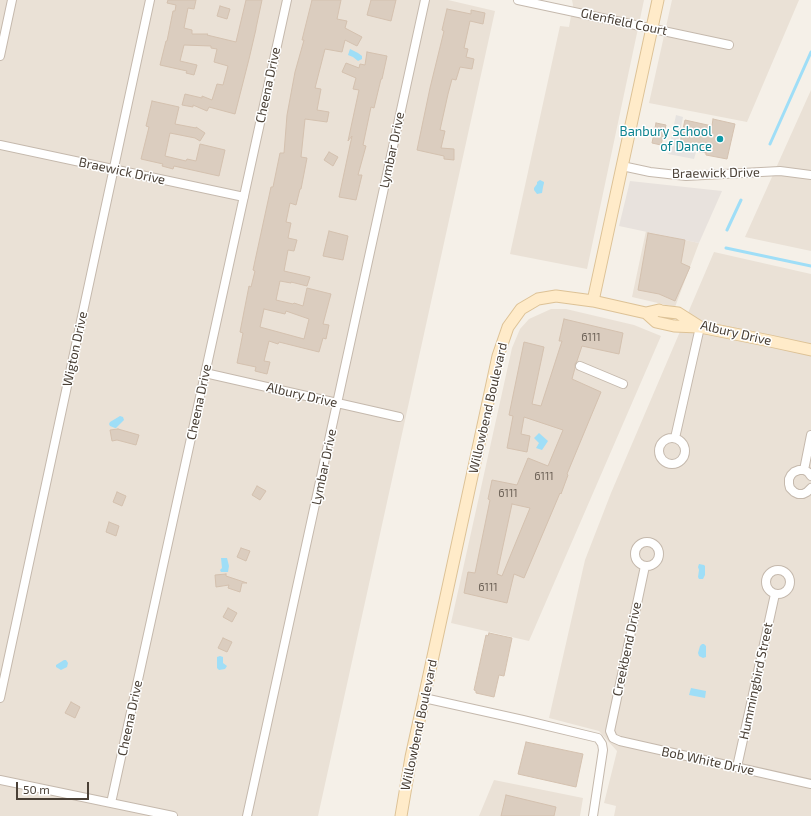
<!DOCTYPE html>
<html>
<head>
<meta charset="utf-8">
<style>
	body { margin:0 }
	#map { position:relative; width:811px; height:816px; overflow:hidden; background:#f5f0e8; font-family:"Exo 2",sans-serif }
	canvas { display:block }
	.scale { position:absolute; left:16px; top:782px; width:73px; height:18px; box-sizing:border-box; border:2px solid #4a4036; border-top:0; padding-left:5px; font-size:12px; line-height:14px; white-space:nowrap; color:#4a4036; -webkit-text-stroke:3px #fff; paint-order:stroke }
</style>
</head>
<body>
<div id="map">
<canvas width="811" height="816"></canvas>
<div class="scale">50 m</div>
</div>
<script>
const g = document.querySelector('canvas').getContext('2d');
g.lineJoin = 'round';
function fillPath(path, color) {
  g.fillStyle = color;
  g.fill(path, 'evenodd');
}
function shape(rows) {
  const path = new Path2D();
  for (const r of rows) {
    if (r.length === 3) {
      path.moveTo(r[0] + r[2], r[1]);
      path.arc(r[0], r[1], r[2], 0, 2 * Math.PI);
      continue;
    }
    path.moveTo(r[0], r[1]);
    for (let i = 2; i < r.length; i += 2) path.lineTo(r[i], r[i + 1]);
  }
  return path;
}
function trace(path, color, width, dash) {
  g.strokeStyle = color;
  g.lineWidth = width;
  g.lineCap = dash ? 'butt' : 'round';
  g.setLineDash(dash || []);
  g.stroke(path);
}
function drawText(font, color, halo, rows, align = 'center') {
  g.font = font + ' "Exo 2",sans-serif';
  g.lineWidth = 3;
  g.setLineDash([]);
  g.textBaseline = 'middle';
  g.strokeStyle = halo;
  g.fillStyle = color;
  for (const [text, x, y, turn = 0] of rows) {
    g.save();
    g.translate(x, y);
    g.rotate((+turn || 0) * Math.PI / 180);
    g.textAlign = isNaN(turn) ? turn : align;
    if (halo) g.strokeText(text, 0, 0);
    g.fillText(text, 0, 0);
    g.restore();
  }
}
const residential = shape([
	[0,0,448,0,495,11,318,816,0,816],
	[572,0,644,0,587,269,510,254,560,26,569,27,573,5],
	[672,0,799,0,747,122,649,103],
	[811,90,811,251,745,237],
	[646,231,699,243,675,307,632,297],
	[714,252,811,274,811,816,614,816,616,806,604,803,617,751,599,731,549,718,585,560,611,493],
	[551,309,566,309,634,325,661,336,529,641,451,623,512,348,520,329,529,319],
	[494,780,583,798,580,816,479,816]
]);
const industrial = shape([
	[630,181,722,191,699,243,619,226]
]);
const parking = shape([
	[676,115,683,117,677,148,696,152,694,159,668,154]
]);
const water = shape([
	[350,49,358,53,362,56,362,59,358,61,353,57,348,55],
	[540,180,544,182,544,183,543,187,542,193,537,194,534,190,534,188,537,184,537,182],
	[120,416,123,417,124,420,116,428,115,428,110,426,109,424,110,422],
	[539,433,548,441,542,450,536,448,539,443,534,438],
	[221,558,227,558,229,566,228,572,221,572,220,570,222,568],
	[699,564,704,565,705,566,705,575,703,579,699,579,698,577,699,570,698,567],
	[702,644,704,644,706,646,706,657,703,658,699,656,698,653,700,646],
	[220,656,223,657,223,663,227,666,225,669,219,670,217,668,217,657],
	[64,660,66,660,68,663,67,667,61,670,56,667,56,665],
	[691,688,706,691,705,698,689,695]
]);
const stream = shape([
	[770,144,811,52],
	[727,230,741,200],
	[726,248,811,266]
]);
const building = shape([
	[168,0,196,0,194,9,188,8,184,28,192,30,192,34,208,34,207,35,236,42,246,0,262,0,256,28,256,29,249,59,235,114,209,107,207,111,193,105,193,107,182,105,185,94,202,98,202,96,212,100,217,84,223,85,228,66,214,62,217,49,211,48,211,46,184,45,180,61,197,65,194,75,186,73,187,71,160,65,166,41,167,41,173,11,175,11,176,5,167,3,168,0],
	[312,0,341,0,337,19,347,21,345,28,362,37,357,46,345,40,342,52,325,49,315,88,321,89,317,110,329,112,327,122,305,119,301,157,307,158,301,189,300,189,296,205,290,203,286,222,291,223,288,238,297,240,294,251,288,250,284,271,310,277,307,286,291,282,291,283,280,281,276,300,293,304,294,303,303,306,307,288,331,294,323,324,329,325,326,339,323,338,319,352,279,342,278,344,269,341,264,361,270,362,267,374,255,371,256,367,237,363,243,333,240,332,249,286,251,287,255,271,253,270,271,187,273,187,280,153,284,153,287,115,295,72,304,40,302,40,312,0],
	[264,309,285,314,286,311,309,319,304,339,260,327,264,309],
	[371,0,396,0,391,21,367,15,371,0],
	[220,6,230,9,227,19,217,16,220,6],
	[447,9,471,14,471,10,485,13,483,24,470,21,464,48,468,49,466,57,474,59,472,69,460,67,456,80,452,79,448,94,440,130,445,131,441,148,454,149,454,160,444,159,444,156,417,150,430,88,444,31,442,30,447,9],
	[367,52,387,56,382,79,381,79,374,108,371,107,363,145,366,146,358,175,362,175,356,200,339,197,352,136,348,141,359,90,353,89,356,78,342,72,346,63,359,68,360,64,365,65,367,52],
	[152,101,179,107,175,124,196,128,196,127,205,133,200,141,195,138,170,133,165,156,186,161,187,159,196,161,200,144,225,150,219,176,174,166,173,169,162,166,163,164,141,159,149,127,146,126,152,101],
	[713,119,735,124,727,159,706,155,706,153,679,147,685,120,712,126,713,119],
	[656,123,666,125,661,145,652,143,656,123],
	[329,152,338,157,333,166,324,160,329,152],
	[329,231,348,236,343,260,323,256,329,231],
	[648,233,685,240,681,263,690,267,675,301,659,294,638,290,648,233],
	[564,319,623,333,619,354,582,346,577,361,575,364,575,368,572,379,601,392,567,474,568,475,561,494,560,493,524,578,514,574,507,603,464,593,468,572,475,573,490,500,488,499,492,480,517,485,528,458,548,466,563,430,524,417,521,434,530,436,527,452,507,448,513,416,509,415,524,342,544,347,532,404,541,406,562,341,559,341,564,319],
	[512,504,530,508,502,576,497,574,512,504],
	[118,429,139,435,136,445,117,440,112,441,110,430,118,429],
	[257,486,266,491,260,500,252,495,257,486],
	[117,492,126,496,122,506,113,502,117,492],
	[109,522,119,526,116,536,106,532,109,522],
	[241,548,250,551,246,561,237,557,241,548],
	[226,574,226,576,247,583,242,583,240,592,228,588,229,585,216,587,215,575,226,574],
	[228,608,237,613,232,622,223,617,228,608],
	[489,633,512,638,504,676,499,675,494,697,476,693,476,691,474,690,486,635,488,636,489,633],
	[223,638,232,642,227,652,218,648,223,638],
	[71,702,80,707,75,718,65,713,71,702],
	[526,742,583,754,576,787,518,774,526,742],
	[506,795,556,807,554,816,501,816,506,795]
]);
const street = shape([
	[518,0,729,45],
	[0,56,12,0],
	[0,145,244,197],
	[622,166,650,172,686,176,780,171,811,175],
	[580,366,623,384],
	[205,373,399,417],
	[672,451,13],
	[675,438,700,327],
	[804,470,811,435],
	[811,476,808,472,804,470,799,470,794,472,791,475,789,479,789,484,790,488,794,492,798,494,803,494,807,492,811,488],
	[647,554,12],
	[645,566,610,731,613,738,620,741,811,784],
	[778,582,12],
	[0,698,150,0],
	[424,698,523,720,598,738,602,744,603,750,593,816],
	[737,767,775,594],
	[0,780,173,816],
	[111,803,287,0],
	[247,816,425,0]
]);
const secondary = shape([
	[593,301,658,0],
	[646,313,656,322,674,326,699,327],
	[401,816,411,757,424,698,498,356,508,327,521,309,538,299,556,296,593,301,646,313,659,310,661,311,678,313,700,327,770,341,811,350]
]);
const markers = [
	[720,139,4,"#0f9aa8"]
];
const numberNames = [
	["6111",591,337],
	["6111",544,476],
	["6111",508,493],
	["6111",488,587]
];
const streetNames = [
	["Glenfield Court",624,22,12],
	["Cheena Drive",268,85,-78],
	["Lymbar Drive",392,150,-78],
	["Braewick Drive",122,171,12],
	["Braewick Drive",716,173,-1],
	["Albury Drive",736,333,13],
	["Wigton Drive",75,349,-78],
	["Albury Drive",302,395,13],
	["Cheena Drive",199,402,-78],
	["Willowbend Boulevard",488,408,-77],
	["Lymbar Drive",324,467,-78],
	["Creekbend Drive",627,649,-78],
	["Hummingbird Street",756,681,-78],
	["Cheena Drive",130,718,-78],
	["Willowbend Boulevard",419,725,-78],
	["Bob White Drive",708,761,12]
];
const cultureNames = [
	["Banbury School",712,132],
	["of Dance",712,147]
];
fillPath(residential, '#eae1d6');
fillPath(industrial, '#e8e2dd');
fillPath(parking, '#e6e3e0');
fillPath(water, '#9fdef7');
trace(stream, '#9fdef7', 3);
fillPath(building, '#dbcdbf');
trace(building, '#d4c1af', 1);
trace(street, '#c5b9ad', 10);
trace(secondary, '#ddc296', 13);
trace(street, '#fff', 8);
trace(secondary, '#ffebc9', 11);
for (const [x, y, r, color] of markers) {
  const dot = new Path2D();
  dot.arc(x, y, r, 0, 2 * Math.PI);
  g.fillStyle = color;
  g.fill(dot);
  trace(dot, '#fff', 1.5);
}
drawText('11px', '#6e6358', null, numberNames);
drawText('13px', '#4a4036', '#fff', streetNames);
drawText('13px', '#0d838f', '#fff', cultureNames, 'right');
</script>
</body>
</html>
